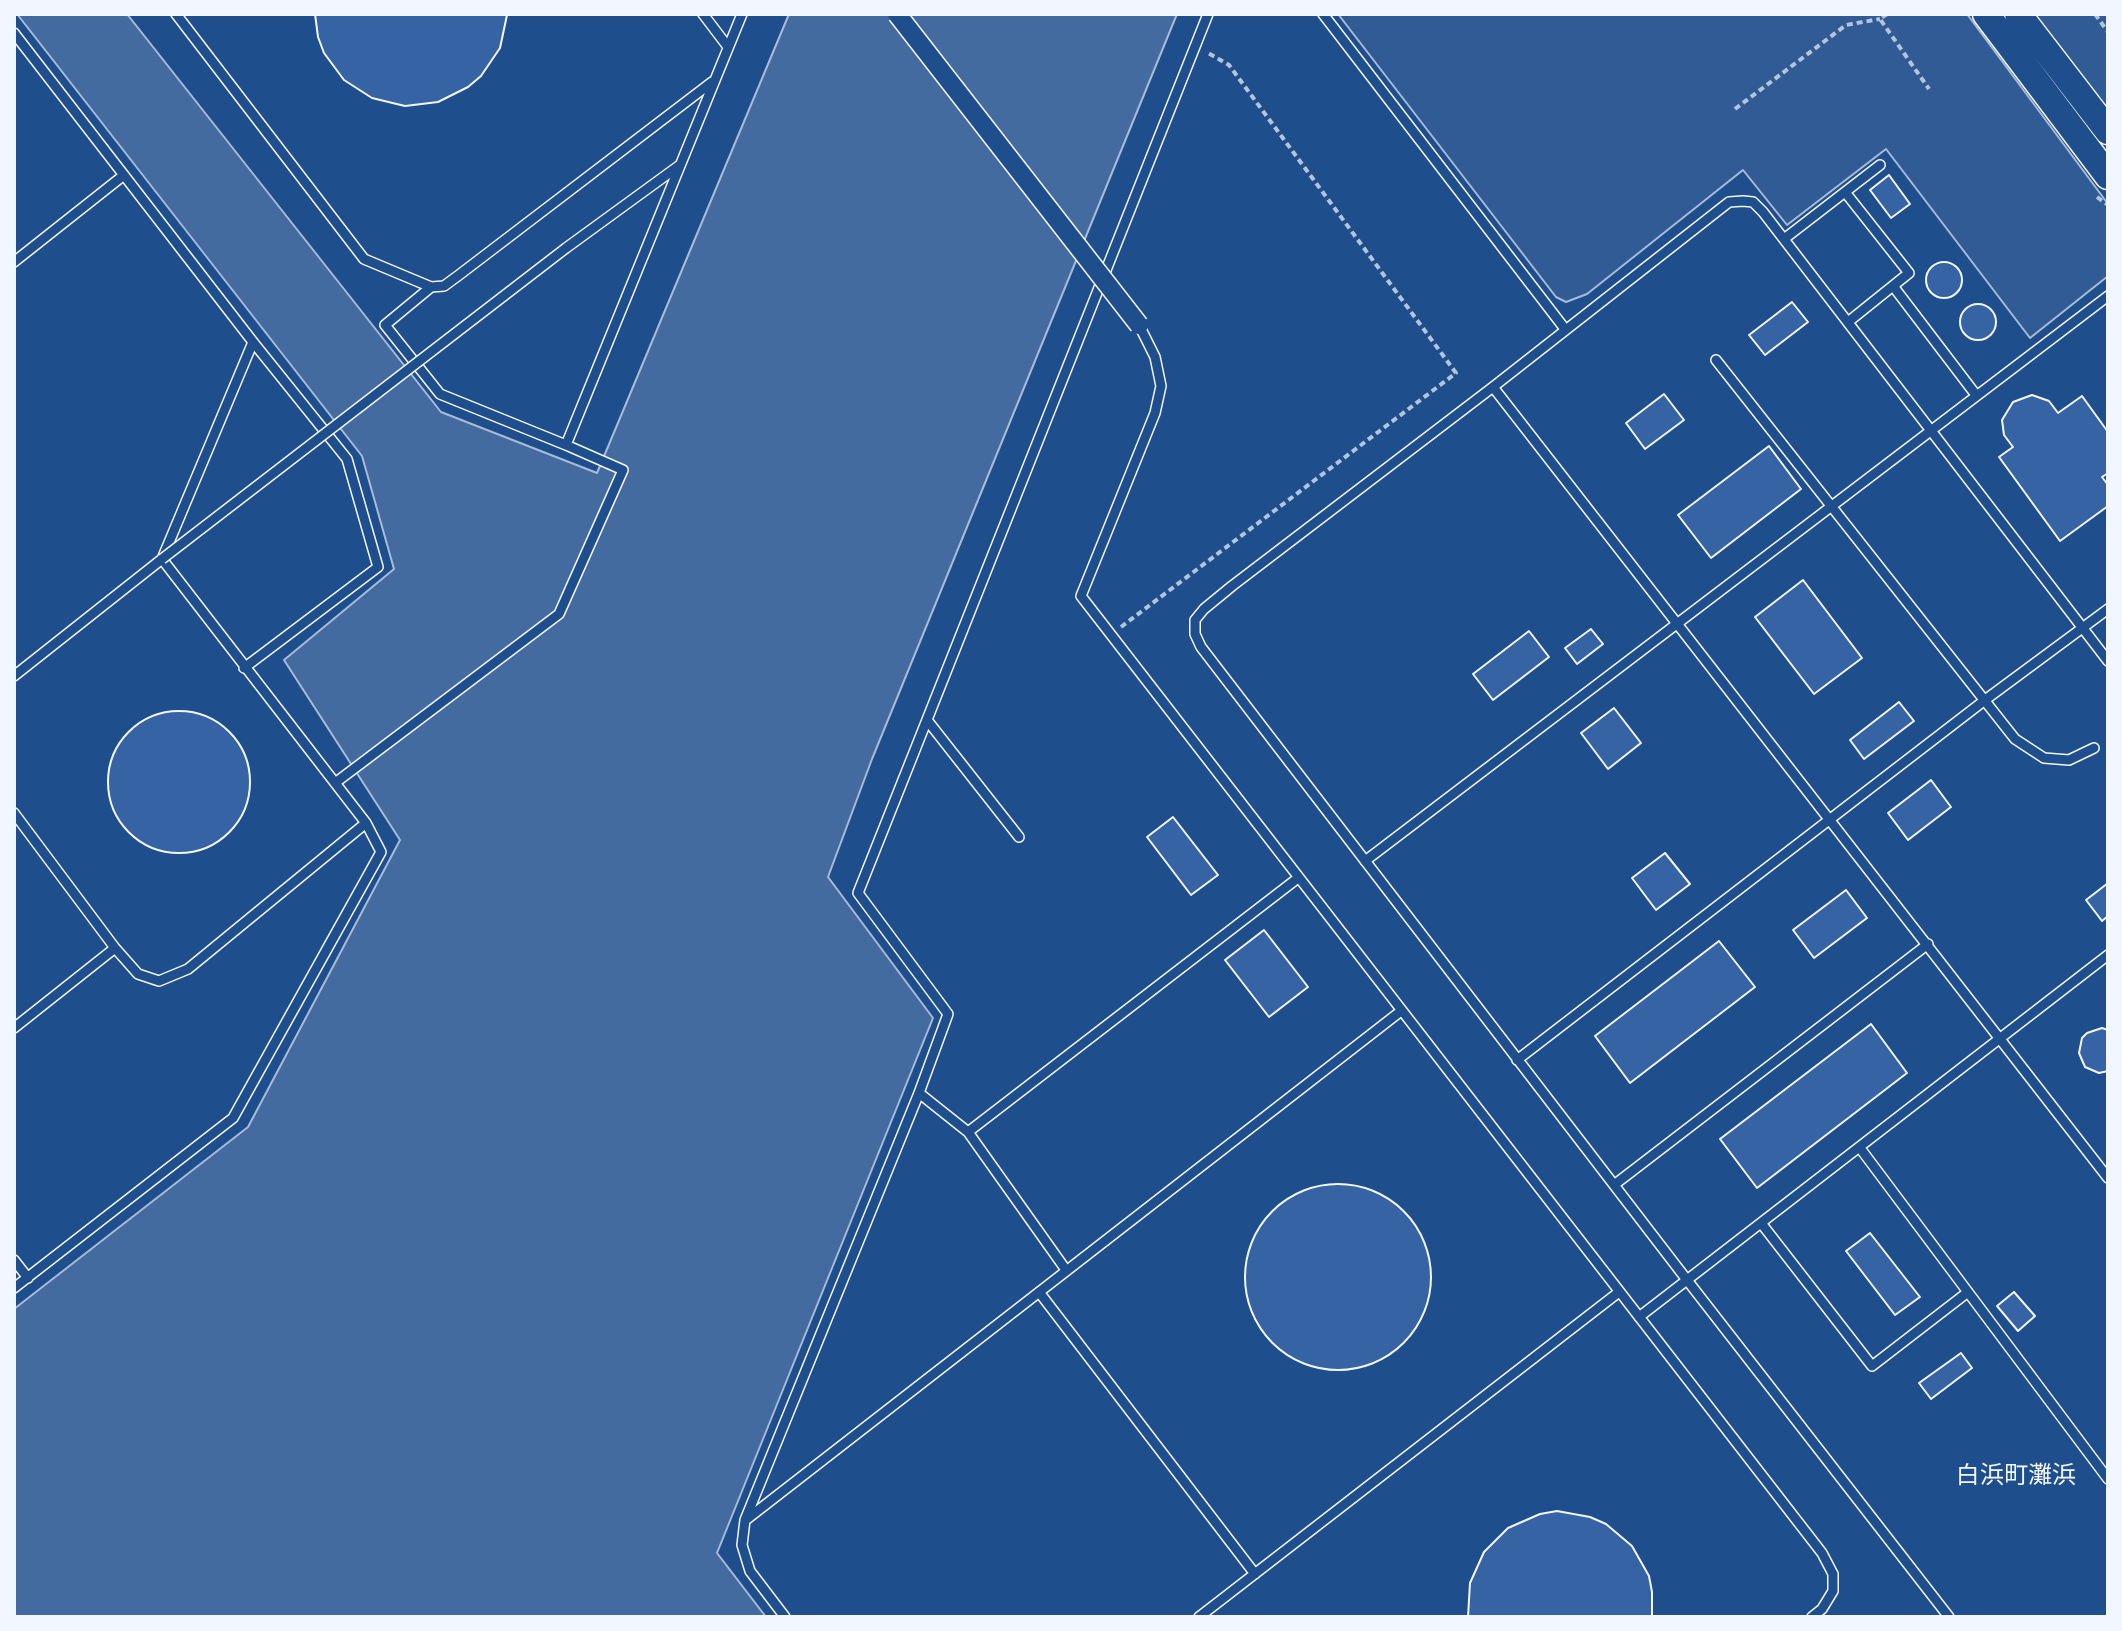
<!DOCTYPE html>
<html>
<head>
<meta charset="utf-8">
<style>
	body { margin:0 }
	#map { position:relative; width:2122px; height:1631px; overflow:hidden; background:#1f4e8c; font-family:"Open Sans",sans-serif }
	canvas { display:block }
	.frame { position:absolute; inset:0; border:16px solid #f2f6ff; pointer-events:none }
</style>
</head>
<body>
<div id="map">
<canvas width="2122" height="1631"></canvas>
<div class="frame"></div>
</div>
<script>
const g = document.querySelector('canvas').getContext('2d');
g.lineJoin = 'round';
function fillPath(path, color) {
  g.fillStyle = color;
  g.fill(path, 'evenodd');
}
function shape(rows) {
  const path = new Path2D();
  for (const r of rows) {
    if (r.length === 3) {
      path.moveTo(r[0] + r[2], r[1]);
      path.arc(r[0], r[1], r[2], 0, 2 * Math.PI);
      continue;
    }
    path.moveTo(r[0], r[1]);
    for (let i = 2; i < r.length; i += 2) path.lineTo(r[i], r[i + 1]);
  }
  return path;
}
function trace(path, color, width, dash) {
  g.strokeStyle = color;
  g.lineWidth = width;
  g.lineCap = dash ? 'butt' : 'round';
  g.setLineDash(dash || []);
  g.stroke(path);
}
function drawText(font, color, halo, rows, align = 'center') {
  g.font = font + ' "Open Sans","Noto Sans JP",sans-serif';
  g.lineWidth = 6;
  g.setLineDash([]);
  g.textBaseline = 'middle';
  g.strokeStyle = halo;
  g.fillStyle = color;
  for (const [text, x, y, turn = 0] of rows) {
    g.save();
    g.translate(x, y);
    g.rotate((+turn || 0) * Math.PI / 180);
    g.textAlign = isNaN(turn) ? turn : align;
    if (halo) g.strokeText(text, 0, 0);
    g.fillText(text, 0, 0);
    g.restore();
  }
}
const built = shape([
	[1338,14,1967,14,2108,204,2108,276,2030,338,1886,149,1787,225,1743,170,1587,294,1566,302,1556,297,1338,14],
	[2029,14,2108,14,2108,111,2029,14]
]);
const water = shape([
	[17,14,127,14,441,412,597,473,789,14,1177,14,872,759,828,877,933,1018,717,1553,766,1617,14,1617,14,1309,248,1127,400,840,284,660,394,569,362,456,17,14]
]);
const building = shape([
	[315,14,507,14,507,15,500,48,481,76,468,87,438,102,405,106,372,98,344,80,324,53,318,37,315,14],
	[1889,175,1910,204,1891,218,1870,190,1889,175],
	[1944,280,18],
	[1792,302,1808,322,1765,355,1749,335,1792,302],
	[1978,322,18],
	[1664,394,1684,420,1645,449,1626,423,1664,394],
	[2032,395,2049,401,2058,413,2082,396,2108,432,2108,473,2102,477,2108,485,2108,506,2060,541,1999,457,2013,447,2004,435,2002,420,2013,402,2032,395],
	[1769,446,1801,489,1711,558,1678,515,1769,446],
	[1803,580,1862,658,1814,694,1755,617,1803,580],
	[1591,629,1603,644,1577,664,1565,648,1591,629],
	[1529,631,1549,657,1493,700,1473,674,1529,631],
	[1899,702,1914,721,1864,759,1850,740,1899,702],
	[1614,708,1641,743,1608,769,1581,733,1614,708],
	[179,782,71],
	[1931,780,1951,807,1908,840,1888,813,1931,780],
	[1173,817,1218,875,1191,895,1147,837,1173,817],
	[1665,853,1690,884,1656,910,1632,878,1665,853],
	[2108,883,2108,916,2102,921,2086,900,2108,883],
	[1846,890,1867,918,1814,958,1793,930,1846,890],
	[1264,930,1308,987,1269,1017,1225,960,1264,930],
	[1719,941,1755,987,1630,1083,1595,1036,1719,941],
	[1871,1024,1907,1073,1757,1188,1720,1139,1871,1024],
	[2102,1028,2108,1030,2108,1071,2099,1073,2085,1067,2079,1053,2082,1038,2087,1033,2102,1028],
	[1338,1277,93],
	[1870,1233,1920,1297,1895,1315,1846,1251,1870,1233],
	[2014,1292,2035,1316,2018,1331,1997,1306,2014,1292],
	[1961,1353,1972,1368,1931,1399,1919,1383,1961,1353],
	[1557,1511,1590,1517,1606,1524,1632,1546,1649,1576,1652,1592,1652,1617,1468,1617,1470,1583,1484,1552,1508,1528,1540,1514,1557,1511]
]);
const path = shape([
	[1887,14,1880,19,1929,89],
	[2095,14,2108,32],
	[1735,109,1846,25,1880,19],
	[2097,197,2108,205],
	[1121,627,1456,373,1229,65,1208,53]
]);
const lane = shape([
	[176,14,364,259,431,287,444,286,459,275,712,82],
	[703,14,728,47],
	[1323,14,1565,329],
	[14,33,253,342,347,459,378,567,244,668],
	[1845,192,1909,273,1848,322],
	[1784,239,1880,165],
	[566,248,680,165],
	[14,262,124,175],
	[1893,286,1976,395],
	[431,287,385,325,440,394,566,445,742,14],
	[1139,325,1155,357,1161,386,1155,413,1081,596,1822,1553,1833,1574,1833,1591,1822,1609,1812,1617],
	[1716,360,2015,739,2044,758,2069,760,2094,748],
	[1493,387,2108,1178],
	[14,676,162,559,253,342],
	[927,720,1019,837],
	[335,783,559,614,623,470,566,445],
	[14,813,115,948,138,974,159,981,188,969,366,823],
	[1365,861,2108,296],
	[14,1028,115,948],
	[1517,1060,1985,700,2108,609],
	[919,1093,968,1132,1066,1270],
	[968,1132,1298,878],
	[1860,1148,2108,1479],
	[1614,1185,1928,944],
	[1761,1223,1872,1366,1968,1292],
	[14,1260,28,1278],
	[14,1288,233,1118,381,852,366,823,162,559],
	[1039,1292,1255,1574],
	[1639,1317,2108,955],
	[747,1519,1401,1011],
	[785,1617,750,1571,742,1545,745,1520,919,1093,948,1014,858,893,1208,14],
	[1199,1617,1619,1292],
	[1949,1617,1687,1280,1201,647,1195,634,1195,620,1204,609,1232,586,1493,387,1729,202,1743,201,1753,202,1763,212,2108,661]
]);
const secondary = shape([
	[1986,14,2108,176],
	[2018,14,2108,131]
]);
const laneBridge = shape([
	[162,559,566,248]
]);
const streetBridge = shape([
	[897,14,1139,325]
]);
const quarterNames = [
	["白浜町灘浜",2016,1476]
];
fillPath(built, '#305b95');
trace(built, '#a8bbd7', 2);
fillPath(water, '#446ba0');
trace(water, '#a8bbd7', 2);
fillPath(building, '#3563a3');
trace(building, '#f2f6ff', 2);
trace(lane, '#f2f6ff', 12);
trace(secondary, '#f2f6ff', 29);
trace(path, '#b3c4dc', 4, [6, 4]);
trace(lane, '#1f4e8c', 9);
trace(secondary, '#1f4e8c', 26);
trace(laneBridge, '#f2f6ff', 12, []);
trace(streetBridge, '#f2f6ff', 21, []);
trace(laneBridge, '#1f4e8c', 9);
trace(streetBridge, '#1f4e8c', 18);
drawText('24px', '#f2f6ff', '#1f4e8c', quarterNames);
</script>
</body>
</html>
